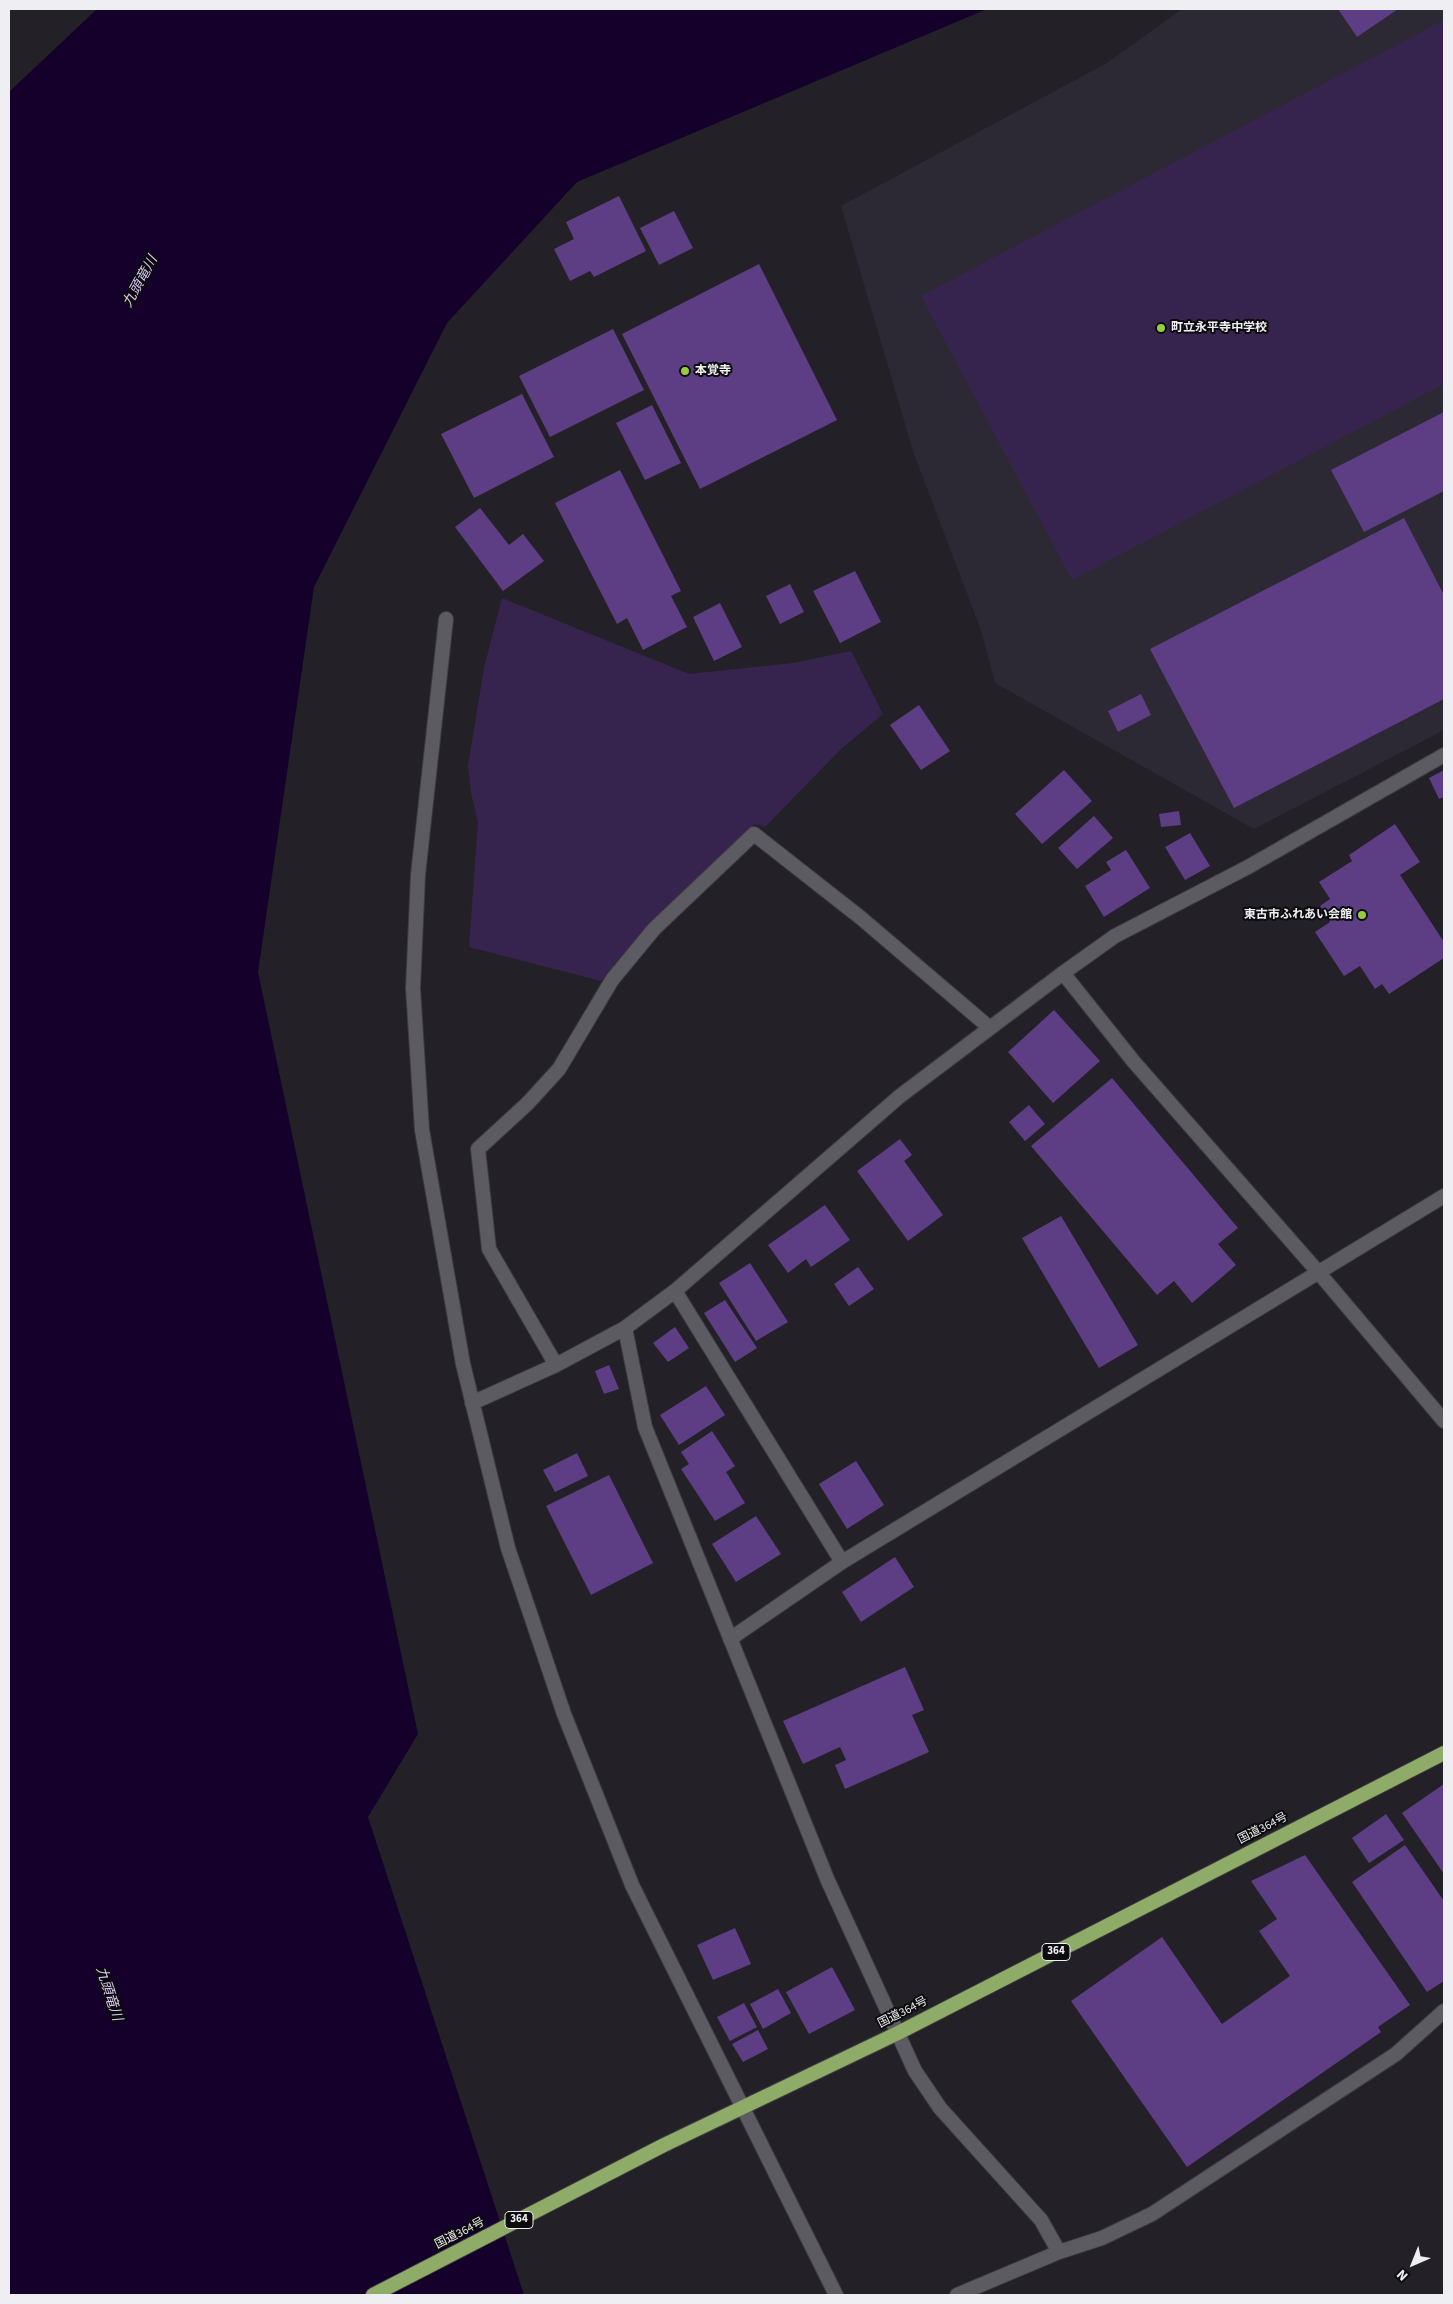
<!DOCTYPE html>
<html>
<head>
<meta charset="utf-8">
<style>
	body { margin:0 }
	#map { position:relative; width:1453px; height:2304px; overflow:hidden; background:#232127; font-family:"Source Sans 3",sans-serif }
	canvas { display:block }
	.frame { position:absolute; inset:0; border:10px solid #efeef2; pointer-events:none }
	.north { position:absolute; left:1388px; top:2239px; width:50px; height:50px; -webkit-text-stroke:4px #0c0b0e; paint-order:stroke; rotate:224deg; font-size:14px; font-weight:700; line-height:20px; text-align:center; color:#efeef2 }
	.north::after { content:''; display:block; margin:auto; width:18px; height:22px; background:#efeef2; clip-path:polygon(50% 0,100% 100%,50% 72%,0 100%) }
</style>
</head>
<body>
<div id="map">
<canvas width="1453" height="2304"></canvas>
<div class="frame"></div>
<div class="north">N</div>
</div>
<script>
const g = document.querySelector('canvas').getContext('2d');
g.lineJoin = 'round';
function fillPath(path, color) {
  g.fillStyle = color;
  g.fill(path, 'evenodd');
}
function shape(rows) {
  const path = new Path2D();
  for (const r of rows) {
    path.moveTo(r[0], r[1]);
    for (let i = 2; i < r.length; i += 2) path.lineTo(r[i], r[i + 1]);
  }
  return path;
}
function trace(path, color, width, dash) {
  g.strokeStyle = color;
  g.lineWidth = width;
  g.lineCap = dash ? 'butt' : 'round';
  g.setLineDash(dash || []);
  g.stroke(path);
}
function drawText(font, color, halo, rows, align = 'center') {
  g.font = font + ' "Source Sans 3","Noto Sans JP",sans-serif';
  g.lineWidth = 4;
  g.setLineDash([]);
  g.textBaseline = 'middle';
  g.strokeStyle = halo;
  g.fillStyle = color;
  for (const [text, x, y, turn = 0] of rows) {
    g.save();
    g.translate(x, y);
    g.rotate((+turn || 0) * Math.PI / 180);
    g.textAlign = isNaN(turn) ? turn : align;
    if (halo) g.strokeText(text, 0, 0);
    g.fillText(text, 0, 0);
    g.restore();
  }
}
const built = shape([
	[1182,9,1444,9,1444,730,1254,829,995,683,982,633,913,451,841,206,1107,63]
]);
const green = shape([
	[1444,20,1444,384,1072,580,921,296],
	[502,598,689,674,793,663,851,651,883,714,841,749,765,827,755,824,651,921,601,981,469,947,478,822,471,793,468,766,484,668]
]);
const water = shape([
	[97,9,987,9,577,182,447,323,314,587,258,972,418,1734,368,1817,524,2295,9,2295,9,92]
]);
const building = shape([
	[1338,9,1398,9,1357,37],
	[619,196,646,251,594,277,590,271,570,281,554,249,574,239,566,222],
	[674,211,693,248,659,265,640,228],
	[759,264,837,420,700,489,622,334],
	[613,329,644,390,550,437,519,376],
	[522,394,554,457,474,498,441,434],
	[652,405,681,463,645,480,616,423],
	[1444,412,1444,491,1364,532,1331,470],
	[620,470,681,591,671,596,687,627,643,650,627,618,617,624,555,503],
	[480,508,509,545,523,534,544,561,503,591,455,527],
	[1404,518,1444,595,1444,699,1234,808,1150,649],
	[855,571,881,622,840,643,813,591],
	[790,584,804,612,780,624,766,596],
	[720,603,742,647,714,661,693,617],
	[1141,694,1151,715,1118,732,1108,711],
	[919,705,950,751,921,770,890,725],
	[1064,770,1092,801,1042,844,1015,814],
	[1444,770,1444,797,1439,799,1429,778],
	[1179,811,1181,825,1161,827,1159,814],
	[1094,816,1113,838,1077,869,1058,848],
	[1395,824,1420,862,1400,875,1444,942,1444,958,1389,994,1382,984,1375,989,1360,966,1344,976,1315,932,1330,922,1320,906,1330,899,1319,882,1352,861,1349,855],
	[1190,833,1210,866,1185,880,1165,847],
	[1126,850,1150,888,1104,917,1085,886,1111,870,1106,862],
	[1054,1010,1100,1061,1053,1103,1008,1052],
	[1112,1078,1238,1228,1218,1244,1236,1265,1192,1303,1174,1281,1157,1295,1031,1146],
	[1029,1105,1045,1124,1025,1141,1009,1122],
	[900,1139,912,1155,904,1161,943,1215,908,1241,857,1171],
	[825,1205,850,1240,811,1267,806,1259,788,1273,768,1245],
	[1061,1216,1138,1345,1099,1368,1022,1238],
	[750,1263,788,1322,756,1341,719,1283],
	[858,1267,874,1289,849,1306,834,1284],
	[725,1300,757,1348,735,1362,704,1313],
	[675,1327,689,1348,668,1362,653,1343],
	[609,1365,619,1389,604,1394,595,1371],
	[706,1386,725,1415,679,1445,660,1415],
	[712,1431,735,1466,726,1472,745,1503,715,1521,681,1469,689,1464,681,1452],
	[577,1453,588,1476,555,1492,543,1470],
	[856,1461,884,1505,847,1529,819,1484],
	[609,1475,653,1563,591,1595,546,1506],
	[756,1516,781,1554,736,1582,712,1544],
	[895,1557,914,1587,861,1622,842,1592],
	[905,1667,924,1710,912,1715,929,1752,845,1789,835,1765,846,1760,840,1747,803,1764,783,1721],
	[1444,1784,1444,1874,1402,1813],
	[1386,1814,1404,1840,1369,1863,1352,1838],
	[1405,1845,1444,1901,1444,1981,1427,1992,1352,1882],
	[1305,1855,1410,2005,1378,2027,1381,2032,1187,2167,1071,2001,1162,1937,1222,2024,1290,1976,1259,1931,1277,1919,1251,1881],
	[735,1928,751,1964,713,1980,697,1945],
	[832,1967,855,2010,809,2034,786,1992],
	[778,1989,791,2013,763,2029,750,2004],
	[744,2003,757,2027,730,2041,717,2017],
	[758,2030,768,2049,743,2062,732,2044]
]);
const minor = shape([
	[446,619,418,875,413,988,422,1130,463,1364,508,1548,564,1714,632,1885,836,2295],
	[1063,973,1134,1062,1319,1273,1444,1421],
	[675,1291,842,1562],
	[556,1365,489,1249,478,1149,528,1103,559,1069,612,980,654,929,754,834,861,918,990,1028],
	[472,1403,556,1365,625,1328],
	[730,1639,842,1562,1444,1196],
	[1059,2252,1041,2220,940,2108,915,2071,828,1881,645,1427,625,1328,675,1291,900,1096,1063,973,1115,936,1248,867,1444,755],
	[957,2295,1059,2252,1102,2238,1152,2214,1396,2054,1444,2011]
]);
const trunk = shape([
	[373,2295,664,2145,898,2033,1444,1753]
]);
const markers = [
	[1161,328,5,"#96cc39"],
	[685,371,5,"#96cc39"],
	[1362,915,5,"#96cc39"]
];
const shields = [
	[1056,1952,28],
	[519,2220,28]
];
const shieldNames = [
	["364",1056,1952],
	["364",519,2220]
];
const poiNames = [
	["町立永平寺中学校",1171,328],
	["本覚寺",695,371],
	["東古市ふれあい会館",1352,915,"right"]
];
const streetNames = [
	["国道364号",1263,1829,-27],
	["国道364号",903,2013,-27],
	["国道364号",460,2234,-27]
];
const waterNames = [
	["九頭竜川",141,282,-61],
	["九頭竜川",108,1994,72]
];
fillPath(built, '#2d2934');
fillPath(green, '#36244e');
fillPath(water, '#14002a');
fillPath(building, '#5d3d84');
trace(minor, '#3e3c42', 16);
trace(trunk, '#3e3c42', 16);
trace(minor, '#5d5b62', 14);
trace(trunk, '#8eac67', 14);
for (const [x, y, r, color] of markers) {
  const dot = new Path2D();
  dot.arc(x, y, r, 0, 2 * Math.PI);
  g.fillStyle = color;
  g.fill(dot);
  trace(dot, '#0c0b0e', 2);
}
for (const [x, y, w] of shields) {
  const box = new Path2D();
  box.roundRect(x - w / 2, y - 8.5, w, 17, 4);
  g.fillStyle = '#0c0b0e';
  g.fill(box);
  trace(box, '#efeef2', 1);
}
drawText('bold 11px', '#efeef2', null, shieldNames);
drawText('bold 12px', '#efeef2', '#0c0b0e', poiNames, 'left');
drawText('12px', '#efeef2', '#0c0b0e', streetNames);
drawText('italic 14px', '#d9caf3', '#0c0b0e', waterNames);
</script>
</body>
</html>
